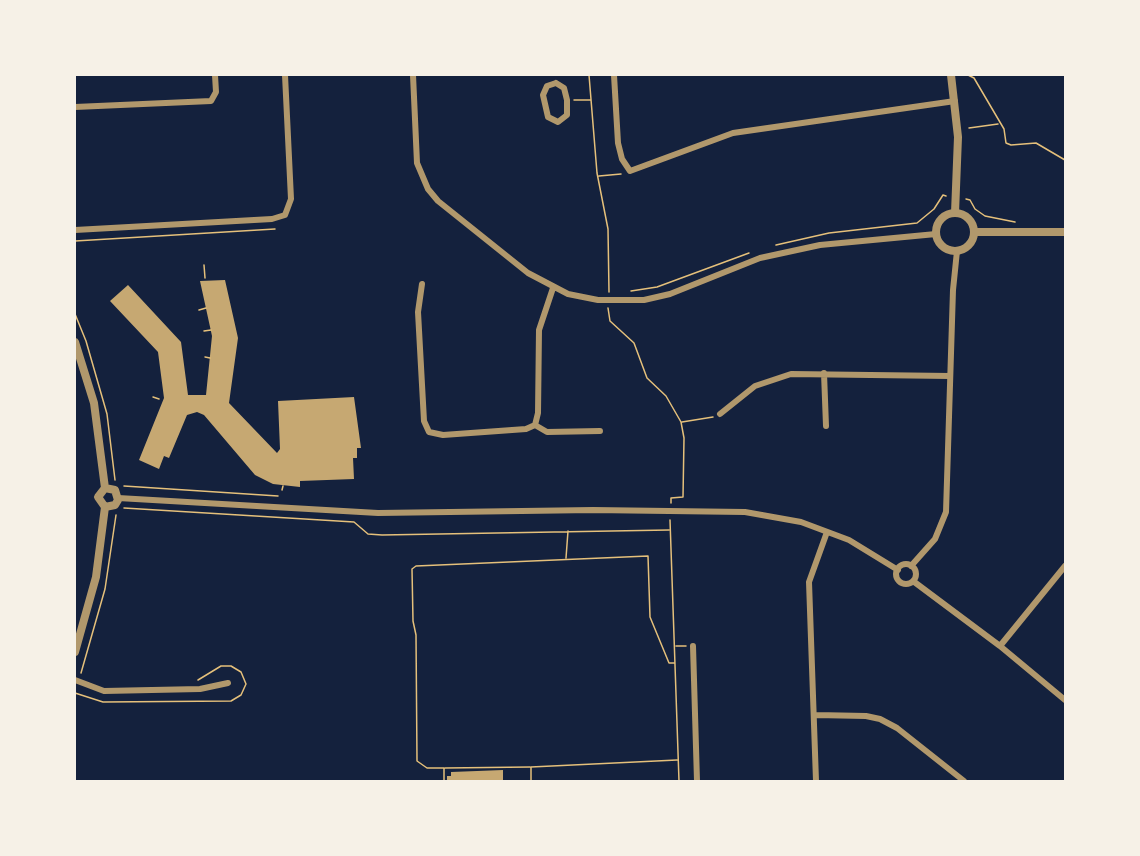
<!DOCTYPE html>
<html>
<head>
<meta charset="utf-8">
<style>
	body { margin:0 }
	#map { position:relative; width:1140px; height:856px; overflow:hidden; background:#14213d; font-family:Quicksand,sans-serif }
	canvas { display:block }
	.frame { position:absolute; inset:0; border:76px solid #f6f1e7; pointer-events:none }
</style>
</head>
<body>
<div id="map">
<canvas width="1140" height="856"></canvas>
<div class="frame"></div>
</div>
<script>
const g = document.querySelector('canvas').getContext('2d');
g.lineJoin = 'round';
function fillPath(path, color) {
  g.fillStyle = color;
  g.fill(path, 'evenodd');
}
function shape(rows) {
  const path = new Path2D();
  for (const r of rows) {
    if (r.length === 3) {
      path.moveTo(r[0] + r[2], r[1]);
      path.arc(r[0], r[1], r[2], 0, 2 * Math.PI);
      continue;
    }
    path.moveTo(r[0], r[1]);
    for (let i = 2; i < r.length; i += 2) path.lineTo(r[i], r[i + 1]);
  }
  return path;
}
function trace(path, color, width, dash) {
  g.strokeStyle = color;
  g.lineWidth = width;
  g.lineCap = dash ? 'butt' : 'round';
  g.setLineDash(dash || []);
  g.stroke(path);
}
const building = shape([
	[225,280,238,338,229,403,277,453,280,449,278,401,354,397,361,448,357,448,357,458,353,458,354,479,300,481,300,487,273,484,255,475,204,415,197,412,187,415,169,458,164,456,159,469,139,460,164,398,158,352,110,301,128,285,181,342,188,395,206,395,212,336,200,281],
	[503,770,503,781,447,781,447,776,451,776,451,772]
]);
const path = shape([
	[589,75,597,173,608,229,609,292],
	[968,75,974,78,1004,129,1006,143,1011,145,1036,143,1065,160],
	[574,100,591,100],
	[969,128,998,124],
	[599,176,621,174],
	[966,199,970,200,975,209,985,216,1015,222],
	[75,241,275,229],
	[776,245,829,233,917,223,934,209,943,195,946,196],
	[204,265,205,278],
	[631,291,657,287,749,253],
	[608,308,610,321,634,343,647,378,666,396,681,422,684,438,683,497,671,498,671,503],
	[199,310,206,308],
	[75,314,86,341,107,414,115,480],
	[204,331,211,330],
	[205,357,210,358],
	[153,397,159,399],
	[682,422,713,417],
	[124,486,278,496],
	[282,490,283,486],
	[124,508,354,522,368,534,382,535,669,530],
	[670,520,679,781],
	[566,558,568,531],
	[676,646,686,646],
	[81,673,105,589,116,515],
	[75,693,103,702,231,701,241,695,246,684,241,672,231,666,221,666,198,680],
	[445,768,530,767],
	[444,781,444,768,427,768,417,761,416,635,413,621,412,569,416,566,648,556,650,617,669,663,675,663],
	[531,781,531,767,677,760]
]);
const minor = shape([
	[413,75,417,163,428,189,438,201,528,273,568,294,598,300,644,300,670,294,760,258,820,245,936,234],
	[614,75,618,143,622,159,630,171,733,133,955,101],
	[556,83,564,88,567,100,567,115,558,122,548,117,543,95,547,86,556,83],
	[75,107,211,101,216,92,215,75],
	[75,230,272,219,285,215,291,199,285,75],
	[422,284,418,312,424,421,429,432,443,435,526,429,535,425,538,413,539,330,553,288],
	[824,373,826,426],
	[720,414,755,386,791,374,950,376],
	[535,425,547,432,600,431],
	[118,498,378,513,593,510,745,512,801,522,849,540,898,570],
	[906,574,10],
	[911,566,935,539,946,512,953,290,957,251],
	[913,581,1000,646,1065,700],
	[693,646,697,781],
	[1000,646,1065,566],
	[75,680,104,691,200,689,228,683],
	[816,715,866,716,880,719,897,728,964,781],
	[816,781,809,582,827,532]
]);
const tertiary = shape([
	[951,75,958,137,955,213],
	[955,232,19],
	[974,232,1065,232],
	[75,342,94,403,105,488],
	[105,507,115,505,118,500,115,490,105,488],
	[105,507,98,497,105,488],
	[75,652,96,577,105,507]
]);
fillPath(building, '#c6a872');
trace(path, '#e5c07b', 1.5);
trace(minor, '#b1986c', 6);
trace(tertiary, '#b1986c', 8);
</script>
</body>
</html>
